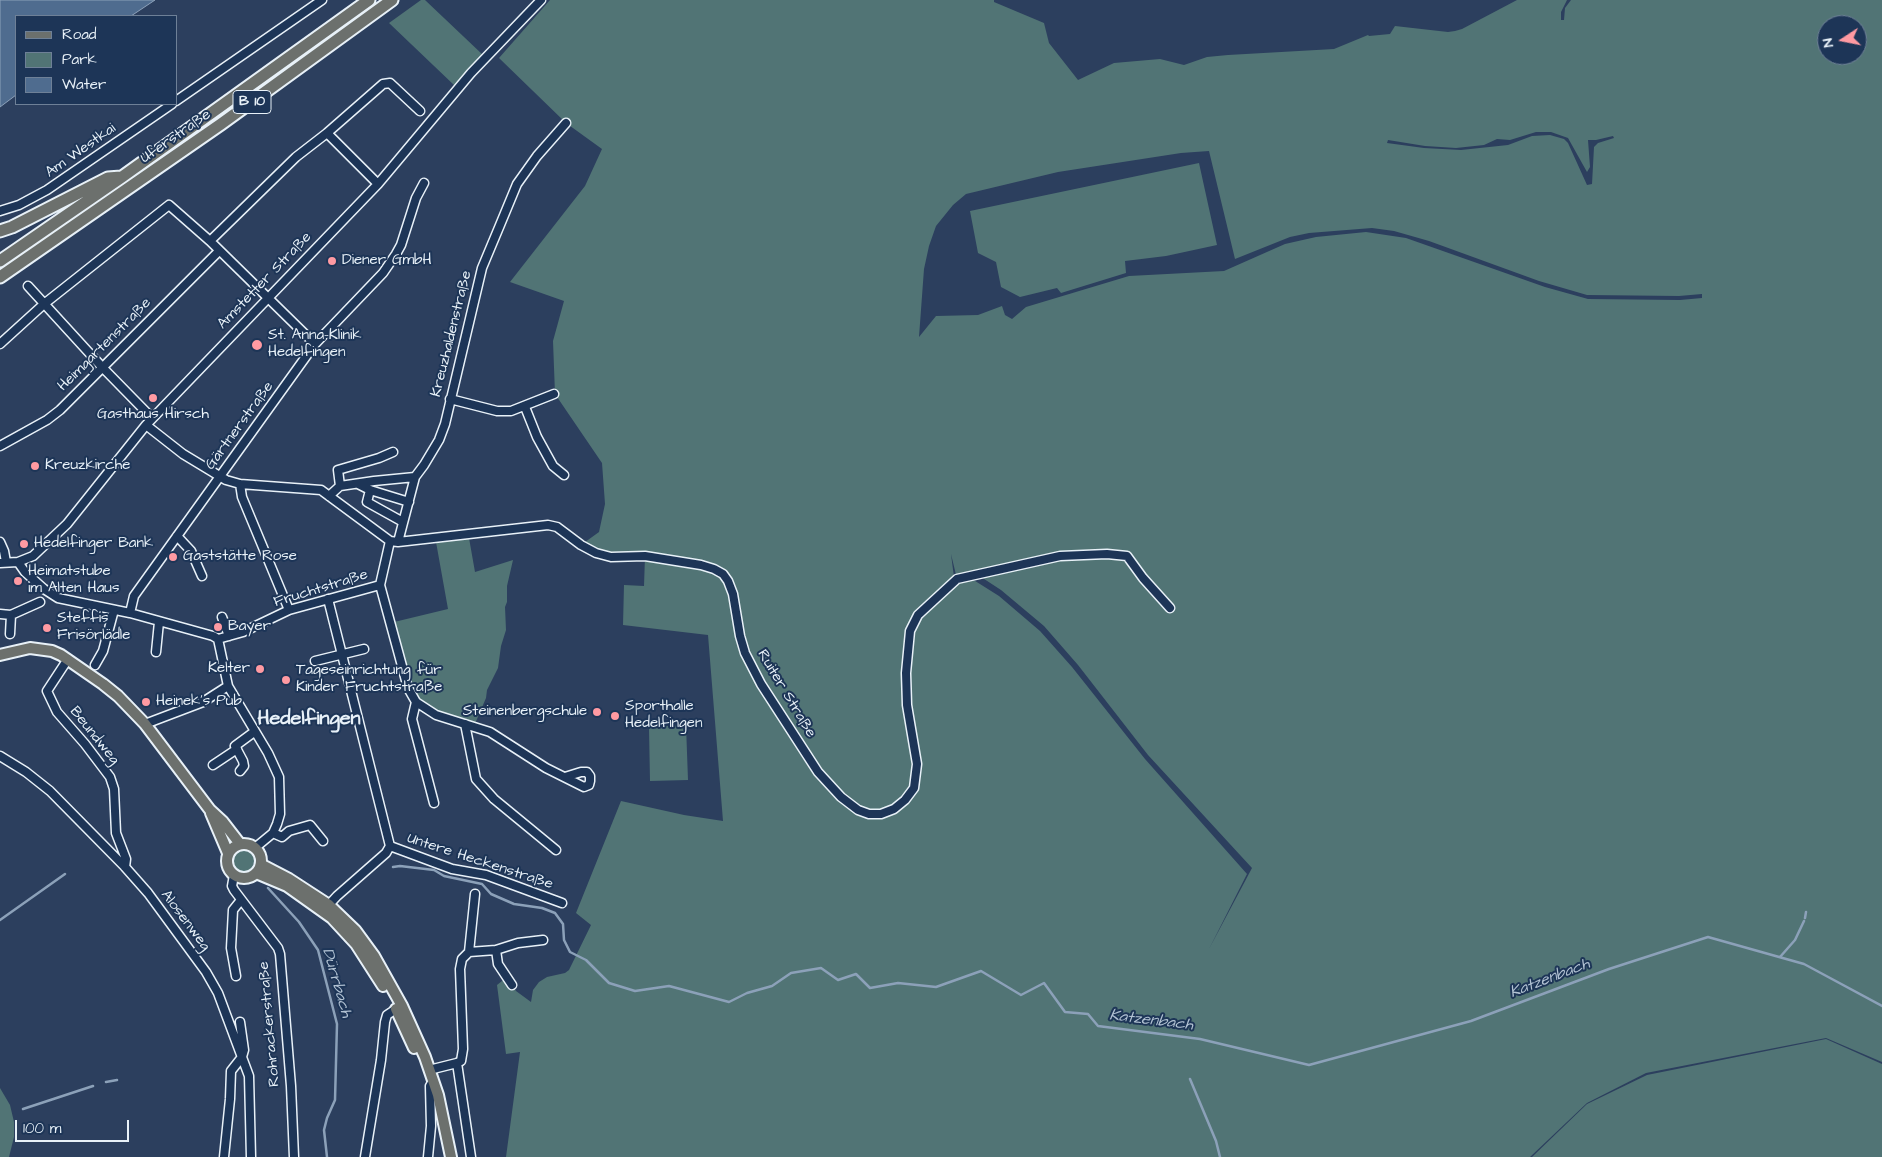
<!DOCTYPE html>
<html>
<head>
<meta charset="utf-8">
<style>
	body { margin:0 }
	#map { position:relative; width:1882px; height:1157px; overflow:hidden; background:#2c3f5e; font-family:"Architects Daughter",sans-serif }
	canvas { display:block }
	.legend { position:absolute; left:15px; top:15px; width:162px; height:90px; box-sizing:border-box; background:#1d3557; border:1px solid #6e8097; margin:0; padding:6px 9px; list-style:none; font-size:15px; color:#e8f1f8 }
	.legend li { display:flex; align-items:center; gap:10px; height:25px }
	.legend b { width:25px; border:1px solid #6e8097 }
	.north { position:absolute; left:1817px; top:15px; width:50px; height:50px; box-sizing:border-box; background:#1d3557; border:1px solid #6e8097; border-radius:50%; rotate:259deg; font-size:14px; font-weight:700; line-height:20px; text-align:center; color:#e8f1f8 }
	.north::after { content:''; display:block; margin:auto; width:18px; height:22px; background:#ff9aa2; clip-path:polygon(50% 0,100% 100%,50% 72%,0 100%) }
	.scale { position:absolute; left:15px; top:1120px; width:114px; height:22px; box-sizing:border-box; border:2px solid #e8f1f8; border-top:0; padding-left:6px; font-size:15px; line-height:18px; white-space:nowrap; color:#e8f1f8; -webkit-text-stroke:4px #1d3557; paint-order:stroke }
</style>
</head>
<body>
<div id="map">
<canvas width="1882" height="1157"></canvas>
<ul class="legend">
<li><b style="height:6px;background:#6c706d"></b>Road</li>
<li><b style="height:14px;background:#517475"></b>Park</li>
<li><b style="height:14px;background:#4f6c8f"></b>Water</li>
</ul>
<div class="north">N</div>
<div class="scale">100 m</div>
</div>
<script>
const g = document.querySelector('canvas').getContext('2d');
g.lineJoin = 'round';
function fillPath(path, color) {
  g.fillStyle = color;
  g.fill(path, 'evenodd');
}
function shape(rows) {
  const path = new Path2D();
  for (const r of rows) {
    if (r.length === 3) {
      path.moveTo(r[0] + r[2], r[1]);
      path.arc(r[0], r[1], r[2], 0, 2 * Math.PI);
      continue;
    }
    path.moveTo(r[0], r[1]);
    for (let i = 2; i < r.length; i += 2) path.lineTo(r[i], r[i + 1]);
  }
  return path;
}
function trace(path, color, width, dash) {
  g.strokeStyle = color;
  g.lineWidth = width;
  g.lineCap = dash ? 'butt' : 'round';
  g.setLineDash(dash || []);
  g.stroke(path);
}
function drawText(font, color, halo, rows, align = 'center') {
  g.font = font + ' "Architects Daughter",sans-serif';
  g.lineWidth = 4;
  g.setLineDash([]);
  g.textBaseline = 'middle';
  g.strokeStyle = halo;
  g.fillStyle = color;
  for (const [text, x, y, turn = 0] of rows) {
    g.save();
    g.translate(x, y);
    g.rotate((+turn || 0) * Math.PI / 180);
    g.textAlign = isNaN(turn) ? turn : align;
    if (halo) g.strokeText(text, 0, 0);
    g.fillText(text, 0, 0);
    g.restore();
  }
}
const green = shape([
	[421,0,425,0,483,55,455,86,389,23],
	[550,0,994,0,994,2,1044,23,1049,43,1078,80,1114,63,1160,59,1184,65,1207,57,1228,55,1334,49,1368,35,1369,36,1390,34,1395,26,1448,32,1455,31,1462,29,1517,0,1567,0,1561,12,1561,20,1564,20,1565,8,1571,0,1882,0,1882,1062,1826,1038,1646,1073,1587,1103,1530,1157,506,1157,520,1052,506,1054,497,985,507,977,516,991,531,1002,533,990,539,982,547,977,565,973,569,970,591,925,576,913,621,801,684,815,723,821,708,635,623,625,624,585,644,586,645,556,611,557,581,545,599,532,605,504,602,463,555,394,553,341,564,301,510,282,585,186,602,149,566,123,499,58],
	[1827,25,1857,25,1857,55,1827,55],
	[1536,132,1551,132,1568,138,1587,172,1590,167,1588,140,1596,140,1613,136,1614,138,1598,143,1594,147,1592,184,1587,185,1568,143,1564,139,1550,135,1532,136,1508,145,1461,150,1424,148,1387,143,1388,140,1425,146,1456,148,1484,145,1497,139,1510,140],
	[1209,151,1235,259,1290,237,1309,233,1372,228,1394,231,1429,241,1539,281,1587,295,1679,296,1702,294,1702,298,1680,300,1588,299,1545,287,1406,238,1366,232,1316,237,1285,244,1224,271,1129,276,1026,307,1012,319,1005,315,1002,306,978,315,936,316,919,337,924,269,929,246,936,226,953,205,966,194,1058,172,1181,153],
	[951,554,957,579,978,575,1001,590,1044,626,1078,665,1148,755,1252,868,1209,949,1247,874,1145,759,1072,667,1040,631,999,596,972,579,955,585],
	[1199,163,1217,245,1166,256,1125,261,1126,273,1061,293,1057,288,1020,297,1001,287,996,262,978,253,970,211],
	[469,538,475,572,513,560,507,586,507,602,505,607,506,630,501,646,498,668,487,690,486,698,474,726,416,702,390,623,448,609,436,542],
	[686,725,688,780,650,781,649,727],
	[243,861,11],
	[1826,1039,1882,1064,1882,1157,1532,1157,1587,1104,1647,1075],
	[0,1088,10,1105,14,1122,14,1137,9,1157,0,1157]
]);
const water = shape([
	[0,0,155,0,131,16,16,16,16,95,0,107,0,0]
]);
const stream = shape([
	[393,867,400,866,434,870,444,876,482,884,491,894,514,904,542,908,555,913,563,924,564,940,570,952,586,960,609,983,635,991,669,986,729,1002,747,993,772,986,791,973,821,968,838,980,856,974,870,988,898,983,936,987,981,971,1021,995,1044,983,1065,1012,1088,1014,1098,1026,1200,1039,1309,1065,1471,1021,1609,969,1708,937,1804,964,1882,1006],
	[268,888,299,922,318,950,337,1024,335,1100,327,1118,324,1130,327,1157],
	[1805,918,1806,912],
	[0,920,65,874],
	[1780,957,1795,940,1804,921],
	[1190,1079,1216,1141,1220,1157],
	[106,1082,117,1080],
	[23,1109,93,1086]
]);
const minor = shape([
	[176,101,322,0],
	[327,133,378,184],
	[0,211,19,205,47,190,172,104],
	[210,241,296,157,327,133,383,84,390,83,420,111],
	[28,286,103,368,152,418],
	[0,344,44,304,169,205,210,241,315,344],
	[450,399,497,411,511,411,554,394],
	[525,407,537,437,553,466,564,475],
	[146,425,183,454,226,480,240,484,321,490,390,541,398,542,548,525,557,527,581,545,596,553,611,557,645,556,701,565,714,569,723,574,728,581,733,594,740,636,745,653,761,684,818,772,841,797,858,810,869,814,881,814,894,809,905,800,914,788,917,764,907,705,906,673,910,631,918,615,957,579,1060,556,1107,554,1127,556,1143,578,1170,608],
	[0,446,47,420,60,410,219,251],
	[240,484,242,497,289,610],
	[358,484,370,490,409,502],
	[340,486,338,470,379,458,393,452],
	[370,490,367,502,403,522],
	[329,496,340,486,374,481,415,477,424,465,439,440,445,424,482,268,500,225,517,184,537,156,566,123],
	[177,536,191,551,202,576],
	[0,542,4,551,6,562],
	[398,542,415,477],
	[18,562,25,572,44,589,58,598,130,613,213,636,218,639],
	[0,563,18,562,33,556,67,524,146,425,378,184,471,73,541,0],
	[380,585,408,688,416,702,436,715,490,732,546,768,584,787,589,785,590,781,590,776,587,772,581,772,565,777],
	[130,613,134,596,315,344,383,273,396,254,401,245,416,198,424,183],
	[0,614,11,615,40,602],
	[222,617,229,636],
	[10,634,11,615],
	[218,639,228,686,268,753,279,777,280,814,277,824,273,833,256,847],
	[218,639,243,632,289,610,380,585,390,541],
	[156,652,159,622],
	[68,659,47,691,57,712,85,744,110,777,114,789,116,833,126,859,125,867],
	[315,661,364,649],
	[95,665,103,651,114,610],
	[416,702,412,719,434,803],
	[145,724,203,702,228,686],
	[465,724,476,779,494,799,556,850],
	[0,756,26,772,50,791,125,867,148,893,206,972,218,993,249,1076,251,1157],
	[213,765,237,749],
	[240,771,244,766,243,761,235,746,254,732],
	[273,833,282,837,289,831,310,825,323,841],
	[390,846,452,869,486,875,562,903],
	[234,875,232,886,234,890,278,948,280,954,291,1086,294,1157],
	[325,909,337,896,386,853,390,846,328,599],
	[496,950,498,964,512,985],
	[469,952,475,894],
	[236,976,231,948,233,910,241,900],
	[457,1063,471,1157],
	[429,1070,457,1063,461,1061,463,1049,460,969,462,959,469,952,496,950,518,943,543,940],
	[224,1157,230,1099,231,1071,242,1057,244,1050,240,1022],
	[365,1157,381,1060,385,1022,387,1015,399,1007],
	[428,1157,431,1126,430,1086,433,1081]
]);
const major = shape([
	[0,655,30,648,52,651,61,655,103,684,118,696,145,724,210,810,223,822,240,844],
	[211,813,228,853],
	[244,861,17],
	[262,865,289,879,329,905,355,930,374,956,402,1006,425,1057,438,1095,451,1157],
	[256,873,287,886,332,918,356,944,383,986],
	[396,1009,414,1048]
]);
const highway = shape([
	[0,231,12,227,108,178,121,177],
	[0,261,122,177,369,0],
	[0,277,221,124,392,0]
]);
const markers = [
	[332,261,5,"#ff9aa2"],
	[257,345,6,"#ff9aa2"],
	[153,398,5,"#ff9aa2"],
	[35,466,5,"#ff9aa2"],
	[24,544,5,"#ff9aa2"],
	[173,557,5,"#ff9aa2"],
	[18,581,5,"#ff9aa2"],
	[218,627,5,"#ff9aa2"],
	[47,628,5,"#ff9aa2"],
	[260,669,5,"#ff9aa2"],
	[286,680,5,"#ff9aa2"],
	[146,702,5,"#ff9aa2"],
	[597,712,5,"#ff9aa2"],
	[615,716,5,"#ff9aa2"]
];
const shields = [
	[252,102,38]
];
const shieldNames = [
	["B 10",252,102]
];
const streetNames = [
	["Uferstraße",176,137,-35],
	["Am Westkai",81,151,-35],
	["Amstetter Straße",265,281,-46],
	["Kreuzhaldenstraße",452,334,-76],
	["Heimgartenstraße",105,345,-45],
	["Gärtnerstraße",240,426,-54],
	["Fruchtstraße",321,589,-17],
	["Ruiter Straße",786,694,59],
	["Beundweg",94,736,51],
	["Untere Heckenstraße",480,862,18],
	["Alosenweg",185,921,53],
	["Rohrackerstraße",270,1024,-95]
];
const poiNames = [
	["Diener GmbH",342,261],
	["St. Anna-Klinik",268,336],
	["Hedelfingen",268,353],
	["Gasthaus Hirsch",153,415,"center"],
	["Kreuzkirche",45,466],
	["Hedelfinger Bank",34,544],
	["Gaststätte Rose",183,557],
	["Heimatstube",28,572],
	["im Alten Haus",28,589],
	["Steffis",57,619],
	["Frisörlädle",57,636],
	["Bayer",228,627],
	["Kelter",250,669,"right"],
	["Tageseinrichtung für",296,671],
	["Kinder Fruchtstraße",296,688],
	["Heinek's Pub",156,702],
	["Sporthalle",625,707],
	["Hedelfingen",625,724],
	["Steinenbergschule",587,712,"right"]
];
const waterNames = [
	["Katzenbach",1550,979,-21],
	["Dürrbach",336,983,74],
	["Katzenbach",1151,1021,7]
];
const districtNames = [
	["Hedelfingen",309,720]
];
fillPath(green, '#517475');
fillPath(water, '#4f6c8f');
trace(water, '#8ca1b9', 1);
trace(stream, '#8ca1b9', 2.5);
trace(minor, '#e8f1f8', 11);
trace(major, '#e8f1f8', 14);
trace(highway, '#e8f1f8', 15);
trace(minor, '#1d3557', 8);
trace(major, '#6c706d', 10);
trace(highway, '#6c706d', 11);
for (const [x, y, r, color] of markers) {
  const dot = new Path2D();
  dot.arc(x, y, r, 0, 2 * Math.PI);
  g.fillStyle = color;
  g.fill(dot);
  trace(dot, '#1d3557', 2);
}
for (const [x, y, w] of shields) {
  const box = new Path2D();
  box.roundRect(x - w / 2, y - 11.5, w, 23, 4);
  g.fillStyle = '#1d3557';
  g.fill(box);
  trace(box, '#e8f1f8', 1);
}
drawText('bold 14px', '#e8f1f8', null, shieldNames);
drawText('15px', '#e8f1f8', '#1d3557', streetNames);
drawText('15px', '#e8f1f8', '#1d3557', poiNames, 'left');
drawText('italic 16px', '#b2c2d3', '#1d3557', waterNames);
drawText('bold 20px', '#e8f1f8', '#1d3557', districtNames);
</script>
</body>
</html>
